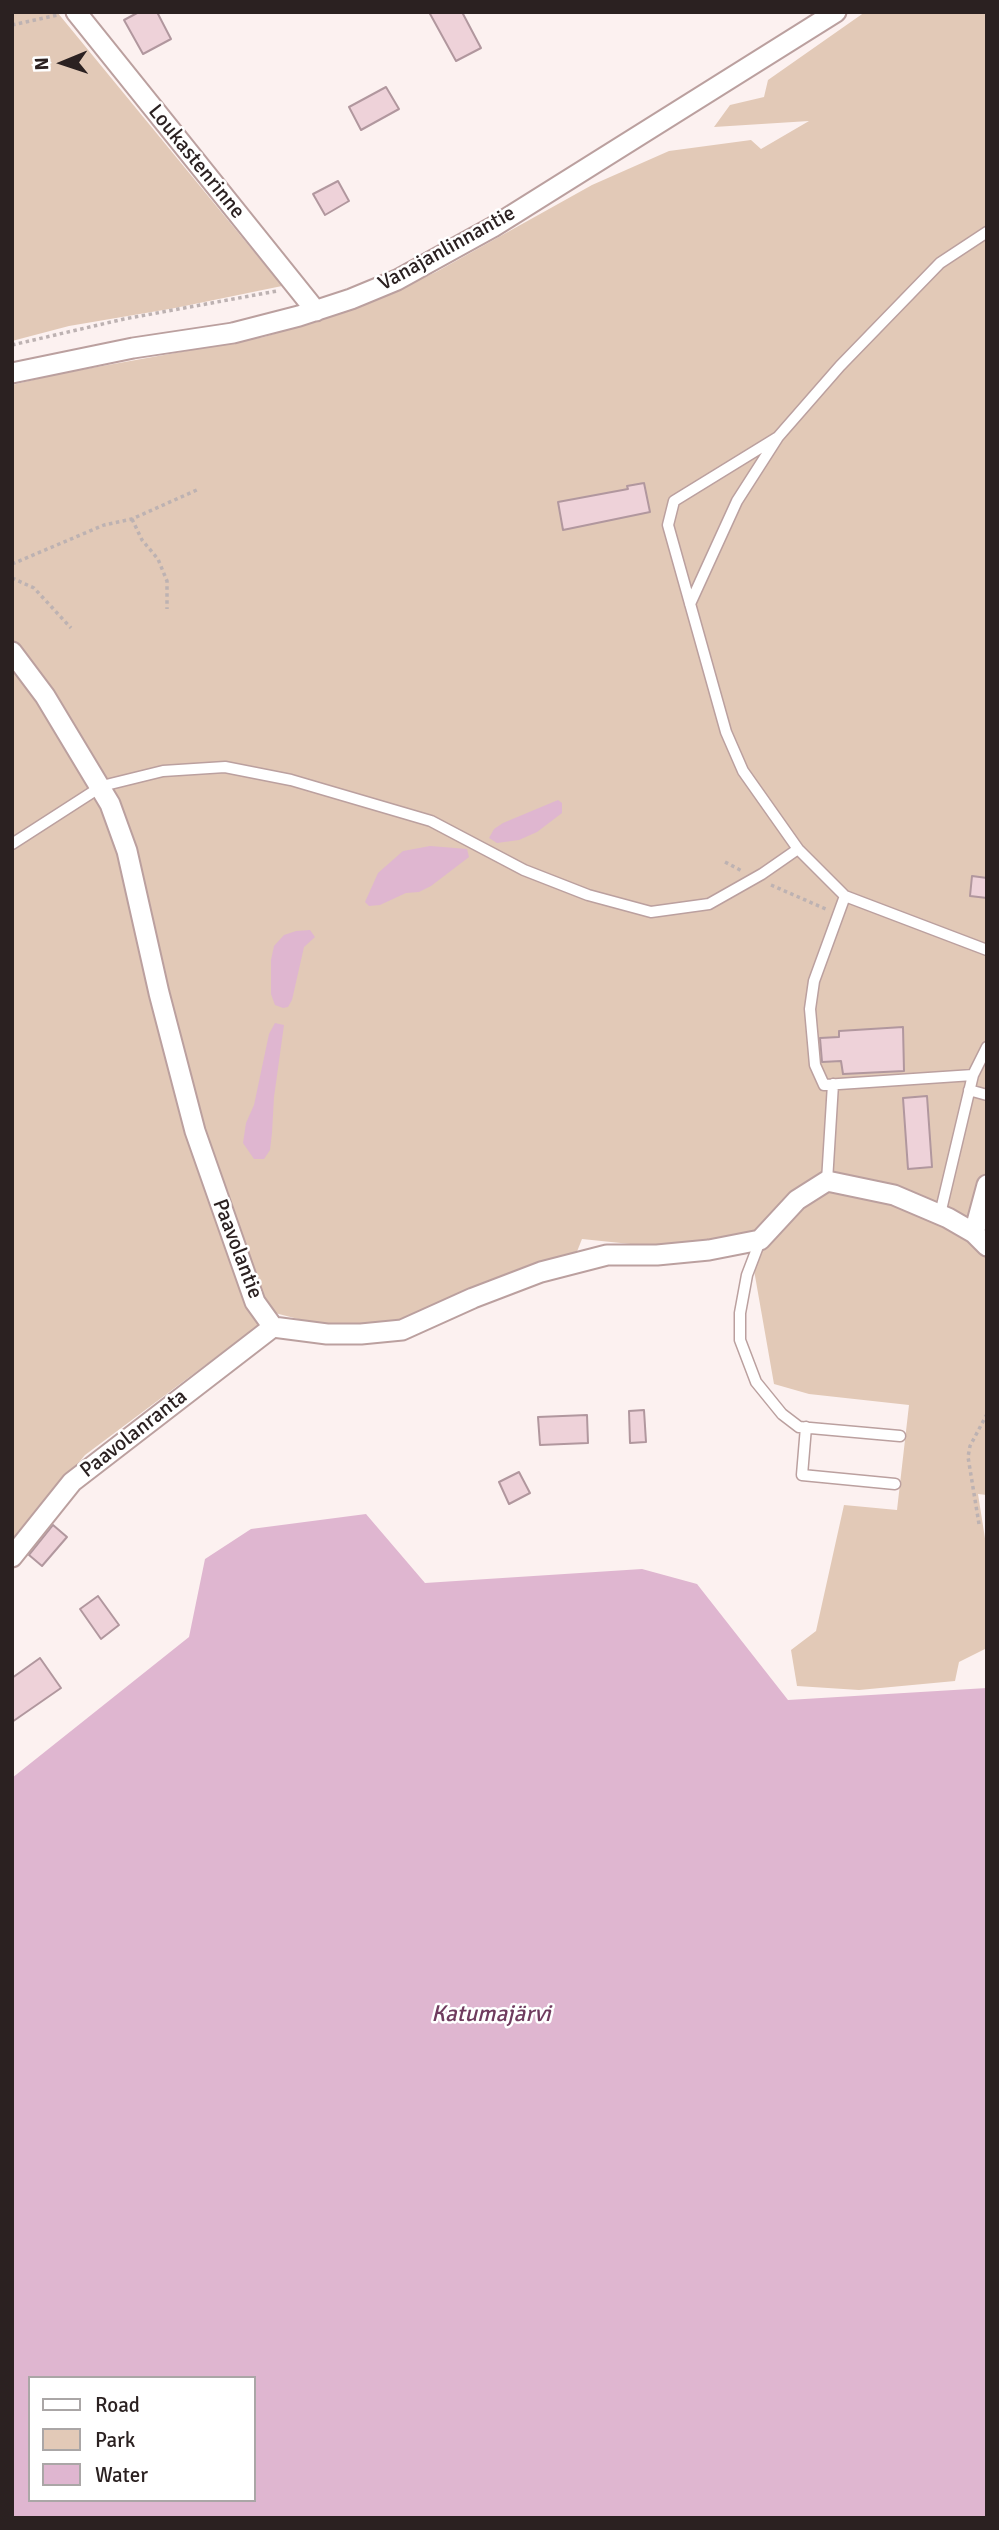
<!DOCTYPE html>
<html>
<head>
<meta charset="utf-8">
<style>
	body { margin:0 }
	#map { position:relative; width:999px; height:2530px; overflow:hidden; background:#fcf1f0; font-family:Signika,sans-serif }
	canvas { display:block }
	.frame { position:absolute; inset:0; border:14px solid #2b2121; pointer-events:none }
	.legend { position:absolute; left:28px; top:2376px; width:228px; height:126px; box-sizing:border-box; background:#fff; border:2px solid #aaa6a6; margin:0; padding:9px 12px; list-style:none; font-size:21px; color:#2b2121 }
	.legend li { display:flex; align-items:center; gap:14px; height:35px }
	.legend b { width:35px; border:2px solid #aaa6a6 }
	.north { position:absolute; left:28px; top:28px; width:70px; height:70px; -webkit-text-stroke:5px #fff; paint-order:stroke; rotate:268deg; font-size:19px; font-weight:700; line-height:28px; text-align:center; color:#2b2121 }
	.north::after { content:''; display:block; margin:auto; width:24px; height:32px; background:#2b2121; clip-path:polygon(50% 0,100% 100%,50% 72%,0 100%) }
</style>
</head>
<body>
<div id="map">
<canvas width="999" height="2530"></canvas>
<div class="frame"></div>
<ul class="legend">
<li><b style="height:9px;background:#fff"></b>Road</li>
<li><b style="height:19px;background:#e2c9b7"></b>Park</li>
<li><b style="height:19px;background:#dfb6d0"></b>Water</li>
</ul>
<div class="north">N</div>
</div>
<script>
const g = document.querySelector('canvas').getContext('2d');
g.lineJoin = 'round';
function fillPath(path, color) {
  g.fillStyle = color;
  g.fill(path, 'evenodd');
}
function shape(rows) {
  const path = new Path2D();
  for (const r of rows) {
    path.moveTo(r[0], r[1]);
    for (let i = 2; i < r.length; i += 2) path.lineTo(r[i], r[i + 1]);
  }
  return path;
}
function trace(path, color, width, dash) {
  g.strokeStyle = color;
  g.lineWidth = width;
  g.lineCap = dash ? 'butt' : 'round';
  g.setLineDash(dash || []);
  g.stroke(path);
}
function drawText(font, color, halo, rows, align = 'center') {
  g.font = font + ' Signika,sans-serif';
  g.lineWidth = 5;
  g.setLineDash([]);
  g.textBaseline = 'middle';
  g.strokeStyle = halo;
  g.fillStyle = color;
  for (const [text, x, y, turn = 0] of rows) {
    g.save();
    g.translate(x, y);
    g.rotate((+turn || 0) * Math.PI / 180);
    g.textAlign = isNaN(turn) ? turn : align;
    if (halo) g.strokeText(text, 0, 0);
    g.fillText(text, 0, 0);
    g.restore();
  }
}
const green = shape([
	[12,12,57,12,282,286,175,308,69,326,12,341],
	[865,12,987,12,987,1495,978,1494,987,1551,987,1648,959,1662,955,1681,859,1690,797,1686,791,1650,816,1631,844,1505,897,1510,909,1405,809,1394,774,1384,748,1236,698,1251,582,1239,576,1254,413,1315,386,1323,321,1325,275,1313,85,1455,12,1544,12,385,58,374,264,337,358,308,436,272,592,185,669,151,751,140,761,149,809,121,714,127,730,105,764,97,768,80]
]);
const water = shape([
	[558,800,562,803,562,813,537,832,519,840,497,843,489,838,494,829,503,823],
	[430,846,467,849,469,857,431,886,419,892,406,893,380,905,369,906,365,902,378,873,403,851],
	[310,930,315,937,304,947,292,1000,288,1007,283,1008,275,1005,271,994,271,960,274,946,284,935,296,931],
	[275,1023,284,1025,274,1097,272,1133,270,1150,264,1159,254,1159,243,1143,246,1123,254,1105,269,1034],
	[366,1514,425,1583,642,1569,697,1584,788,1700,987,1688,987,2518,12,2518,12,1778,189,1637,205,1559,251,1529],
	[30,2378,254,2378,254,2500,30,2500]
]);
const building = shape([
	[139,12,157,12,171,39,143,54,124,20,139,12],
	[429,12,462,12,481,48,456,61,429,12],
	[386,87,399,109,361,130,349,107,386,87],
	[338,181,349,201,325,215,313,194,338,181],
	[644,483,650,512,563,530,558,502,628,489,627,486,644,483],
	[972,876,987,878,987,898,970,896,972,876],
	[903,1027,904,1071,843,1074,841,1061,822,1062,820,1038,839,1037,839,1031,903,1027],
	[927,1096,932,1167,908,1169,903,1098,927,1096],
	[644,1410,646,1442,630,1443,629,1411,644,1410],
	[587,1415,588,1443,540,1445,538,1417,587,1415],
	[519,1472,530,1493,509,1504,499,1482,519,1472],
	[53,1525,67,1537,42,1566,29,1555,53,1525],
	[98,1596,119,1625,101,1639,80,1609,98,1596],
	[40,1658,61,1688,12,1722,12,1678,40,1658]
]);
const path = shape([
	[12,25,58,15],
	[12,345,124,319,277,291],
	[132,519,142,540,158,559,167,581,167,609],
	[12,564,104,525,132,519,199,489],
	[12,578,34,588,71,628],
	[725,862,742,871],
	[771,885,828,910],
	[979,1524,968,1457,970,1446,987,1414]
]);
const service = shape([
	[778,437,674,501,668,525,726,732,743,771,798,849,845,896,987,950],
	[690,604,737,501,778,437,840,366,940,263,987,232],
	[12,844,102,786,163,771,225,767,291,780,431,821,524,870,588,895,651,912,709,904,762,874,798,849],
	[845,896,814,981,810,1009,815,1065,824,1085,973,1075,987,1047],
	[969,1090,987,1095],
	[827,1181,833,1084],
	[940,1214,973,1075],
	[760,1241,747,1275,740,1313,740,1340,756,1382,782,1414,799,1427,900,1436],
	[806,1427,802,1475,895,1484]
]);
const minor = shape([
	[76,12,316,311],
	[12,373,133,348,233,333,299,316,351,299,397,280,493,227,836,12],
	[12,652,45,696,110,804,127,851,159,993,195,1131,255,1302,273,1327,327,1334,361,1334,402,1330,473,1298,541,1272,607,1255,657,1255,709,1250,760,1240,797,1200,827,1181,894,1195,948,1218,974,1233,987,1246],
	[974,1233,987,1185],
	[12,1557,72,1482,273,1327]
]);
const streetNames = [
	["Loukastenrinne",196,162,51],
	["Vanajanlinnantie",447,249,-29],
	["Paavolantie",237,1249,69],
	["Paavolanranta",134,1434,-38]
];
const waterNames = [
	["Katumajärvi",491,2015]
];
fillPath(green, '#e2c9b7');
fillPath(water, '#dfb6d0');
fillPath(building, '#eed2d9');
trace(building, '#b1979e', 2);
trace(service, '#bba09f', 13);
trace(minor, '#bba09f', 23);
trace(path, '#bdb2b2', 3.5, [3.5, 3.5]);
trace(service, '#fff', 10);
trace(minor, '#fff', 19);
drawText('21px', '#2b2121', '#fff', streetNames);
drawText('italic 23px', '#6f3b5e', '#fff', waterNames);
</script>
</body>
</html>
